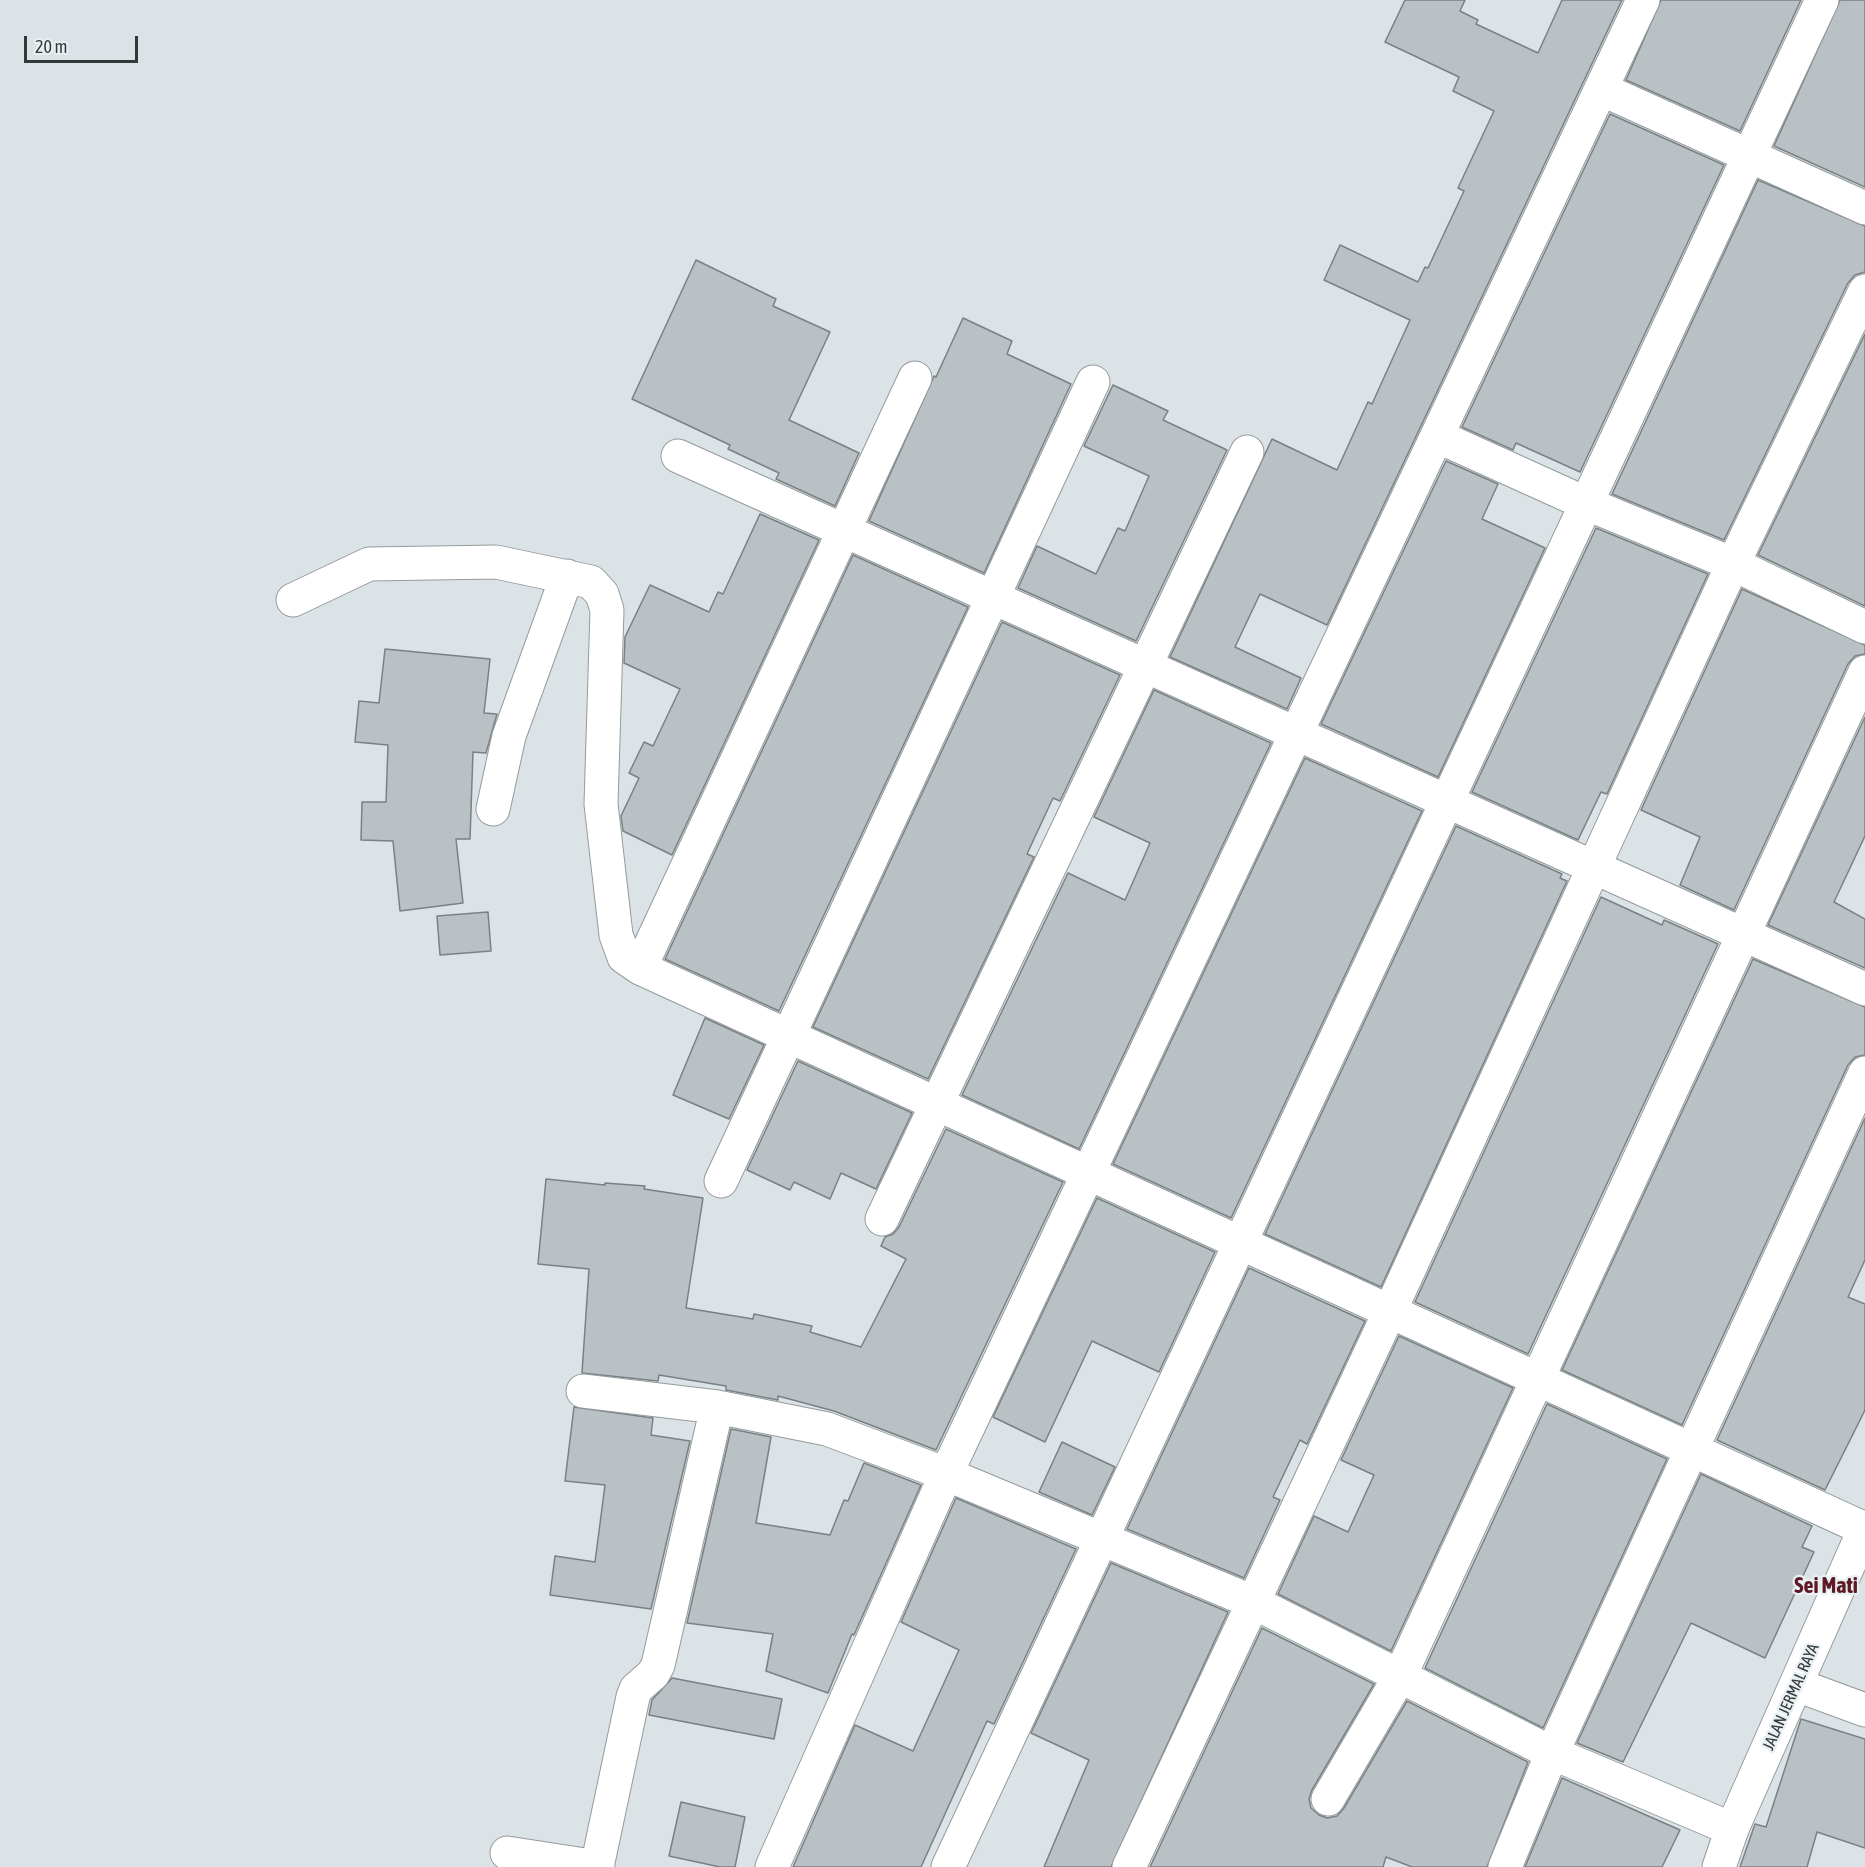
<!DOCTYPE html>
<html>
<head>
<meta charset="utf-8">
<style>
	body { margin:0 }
	#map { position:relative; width:1865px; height:1867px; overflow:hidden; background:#dbe3e6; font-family:"Asap Condensed",sans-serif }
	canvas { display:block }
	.scale { position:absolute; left:24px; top:36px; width:114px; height:27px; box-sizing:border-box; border:3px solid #353839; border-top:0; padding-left:8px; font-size:18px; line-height:21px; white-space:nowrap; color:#353839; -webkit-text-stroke:4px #e8f0f3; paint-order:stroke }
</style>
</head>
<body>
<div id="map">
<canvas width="1865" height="1867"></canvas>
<div class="scale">20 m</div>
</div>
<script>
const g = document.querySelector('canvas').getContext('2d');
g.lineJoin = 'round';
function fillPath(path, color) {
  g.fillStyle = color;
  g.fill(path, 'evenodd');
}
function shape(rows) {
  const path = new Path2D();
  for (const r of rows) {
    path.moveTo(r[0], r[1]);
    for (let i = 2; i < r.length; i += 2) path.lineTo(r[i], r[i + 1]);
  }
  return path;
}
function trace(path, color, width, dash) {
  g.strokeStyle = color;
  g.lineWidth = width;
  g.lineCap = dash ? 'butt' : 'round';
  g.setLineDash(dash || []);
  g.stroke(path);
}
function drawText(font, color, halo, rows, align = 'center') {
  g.font = font + ' "Asap Condensed",sans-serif';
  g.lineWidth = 4.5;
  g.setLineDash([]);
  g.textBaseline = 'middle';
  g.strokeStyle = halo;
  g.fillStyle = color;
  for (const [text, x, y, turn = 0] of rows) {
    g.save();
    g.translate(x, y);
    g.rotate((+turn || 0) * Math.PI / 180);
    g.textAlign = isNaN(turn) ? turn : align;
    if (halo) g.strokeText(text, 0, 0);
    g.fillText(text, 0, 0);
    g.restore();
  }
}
const building = shape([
	[1405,0,1465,0,1460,11,1478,20,1476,24,1538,53,1562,0,1622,0,1327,625,1260,594,1235,647,1301,678,1287,709,1170,657,1272,439,1337,470,1368,402,1372,404,1410,320,1324,280,1340,245,1418,282,1425,267,1428,268,1464,191,1458,188,1494,111,1453,91,1459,77,1385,42,1405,0],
	[1661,0,1801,0,1740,131,1626,80,1661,0],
	[1840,0,1865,0,1865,187,1774,146,1840,0],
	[1610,114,1724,165,1580,472,1516,443,1513,450,1462,427,1610,114],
	[1758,180,1865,226,1865,272,1855,275,1848,283,1724,540,1612,494,1758,180],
	[696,260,776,299,773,306,830,332,789,420,859,453,835,506,776,479,779,473,728,449,730,445,632,399,696,260],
	[963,318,1012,341,1007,354,1071,384,984,573,869,521,934,376,936,377,963,318],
	[1865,334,1865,606,1758,555,1865,334],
	[1113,385,1168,411,1163,420,1227,450,1136,641,1018,588,1037,546,1096,574,1118,528,1125,531,1149,476,1084,446,1113,385],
	[1446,461,1498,484,1482,519,1545,548,1438,777,1321,724,1446,461],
	[760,514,819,540,672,855,623,831,621,816,639,778,629,773,644,742,653,746,680,689,624,663,625,637,650,585,709,612,718,592,723,594,760,514],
	[1596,528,1708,574,1607,794,1601,792,1578,840,1472,792,1596,528],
	[853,555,968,607,779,1011,665,959,853,555],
	[1742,589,1865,645,1865,654,1855,656,1848,664,1734,910,1680,885,1700,837,1641,810,1742,589],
	[1002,622,1120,675,1060,801,1053,798,1027,854,1034,857,928,1079,813,1027,1002,622],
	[385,649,490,659,484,713,497,714,486,753,473,752,470,839,456,839,463,903,400,911,393,841,361,840,362,802,386,802,388,745,355,742,359,701,379,703,385,649],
	[1154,690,1271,743,1079,1149,962,1095,1068,873,1125,900,1150,843,1094,817,1154,690],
	[1865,717,1865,836,1834,902,1865,919,1865,968,1768,925,1865,717],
	[1305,758,1422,811,1231,1218,1113,1164,1305,758],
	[1456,826,1562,874,1560,878,1567,881,1381,1287,1265,1234,1456,826],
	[1601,897,1662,925,1664,920,1718,944,1528,1354,1415,1302,1601,897],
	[488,912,491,951,440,955,437,916,488,912],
	[1753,959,1865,1007,1865,1055,1855,1057,1848,1065,1682,1425,1562,1370,1753,959],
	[705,1018,764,1045,729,1119,673,1095,705,1018],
	[798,1061,912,1113,876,1189,841,1173,830,1199,794,1182,790,1190,747,1170,798,1061],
	[1865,1118,1865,1260,1848,1297,1865,1304,1865,1410,1825,1490,1717,1440,1865,1118],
	[946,1129,1063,1182,936,1450,834,1411,778,1396,778,1400,726,1390,726,1386,659,1375,658,1381,582,1373,589,1269,538,1264,546,1179,605,1185,605,1183,645,1186,644,1189,703,1198,686,1308,753,1319,754,1314,812,1326,810,1332,861,1347,906,1259,881,1246,885,1237,893,1234,899,1227,946,1129],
	[1097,1198,1215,1252,1159,1372,1092,1341,1045,1442,993,1417,1097,1198],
	[1249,1268,1365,1321,1307,1444,1300,1440,1273,1497,1280,1500,1244,1578,1127,1529,1249,1268],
	[1399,1336,1513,1388,1391,1651,1278,1594,1314,1516,1348,1532,1374,1475,1341,1460,1399,1336],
	[1547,1404,1667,1459,1543,1728,1425,1668,1547,1404],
	[574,1407,653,1418,651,1435,690,1441,651,1609,550,1595,555,1556,595,1562,605,1485,565,1481,574,1407],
	[731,1429,771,1437,756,1523,830,1535,844,1500,848,1501,864,1463,921,1485,854,1635,852,1634,828,1693,766,1671,773,1634,687,1623,731,1429],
	[1062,1442,1115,1467,1092,1515,1039,1492,1062,1442],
	[1701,1474,1812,1526,1802,1547,1814,1552,1765,1658,1691,1623,1623,1762,1577,1743,1701,1474],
	[956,1498,1076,1549,994,1724,987,1721,921,1867,793,1867,855,1725,913,1751,959,1650,901,1622,956,1498],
	[1111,1563,1228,1612,1111,1867,1044,1867,1089,1760,1031,1733,1111,1563],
	[1262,1628,1374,1684,1312,1790,1309,1799,1311,1808,1319,1815,1327,1818,1337,1816,1344,1808,1407,1701,1528,1762,1487,1867,1412,1867,1386,1857,1383,1867,1150,1867,1262,1628],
	[672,1678,782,1699,774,1739,649,1715,652,1700,672,1678],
	[1801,1719,1865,1739,1865,1848,1817,1832,1807,1867,1740,1867,1755,1824,1766,1827,1801,1719],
	[1562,1778,1680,1830,1662,1867,1525,1867,1562,1778],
	[681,1802,745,1817,735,1867,720,1867,669,1856,681,1802]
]);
const minor = shape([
	[1601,89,1865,208],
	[1437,436,1585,503,1733,564,1865,627],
	[678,456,1865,989],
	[293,600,369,564,496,562,591,582,602,594,607,610,601,804,616,935,624,957,640,968,1865,1529],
	[493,809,509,736,567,576],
	[640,968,915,378],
	[721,1181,1093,382],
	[882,1219,1247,452],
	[583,1391,717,1407,827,1429,946,1474,1253,1602,1552,1753,1732,1829],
	[1797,1685,1865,1710],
	[1328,1799,1400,1676,1865,672],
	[507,1853,598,1867],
	[597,1867,633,1697,636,1689,653,1674,658,1665,717,1407],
	[772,1867,946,1474,1643,0],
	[948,1867,1822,0],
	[1129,1867,1390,1311,1733,564,1865,291],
	[1505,1867,1552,1753,1865,1073]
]);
const tertiary = shape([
	[1719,1867,1732,1829,1865,1528]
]);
const streetNames = [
	["JALAN JERMAL RAYA",1791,1697,-66]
];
const districtNames = [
	["Sei Mati",1826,1586]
];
fillPath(building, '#bac1c5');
trace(building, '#798184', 1.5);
trace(minor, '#949b9e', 35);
trace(tertiary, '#949b9e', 35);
trace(minor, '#fff', 33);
trace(tertiary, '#fff', 33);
drawText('16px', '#353839', '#e8f0f3', streetNames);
drawText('bold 22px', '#5e1925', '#e8f0f3', districtNames);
</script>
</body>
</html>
